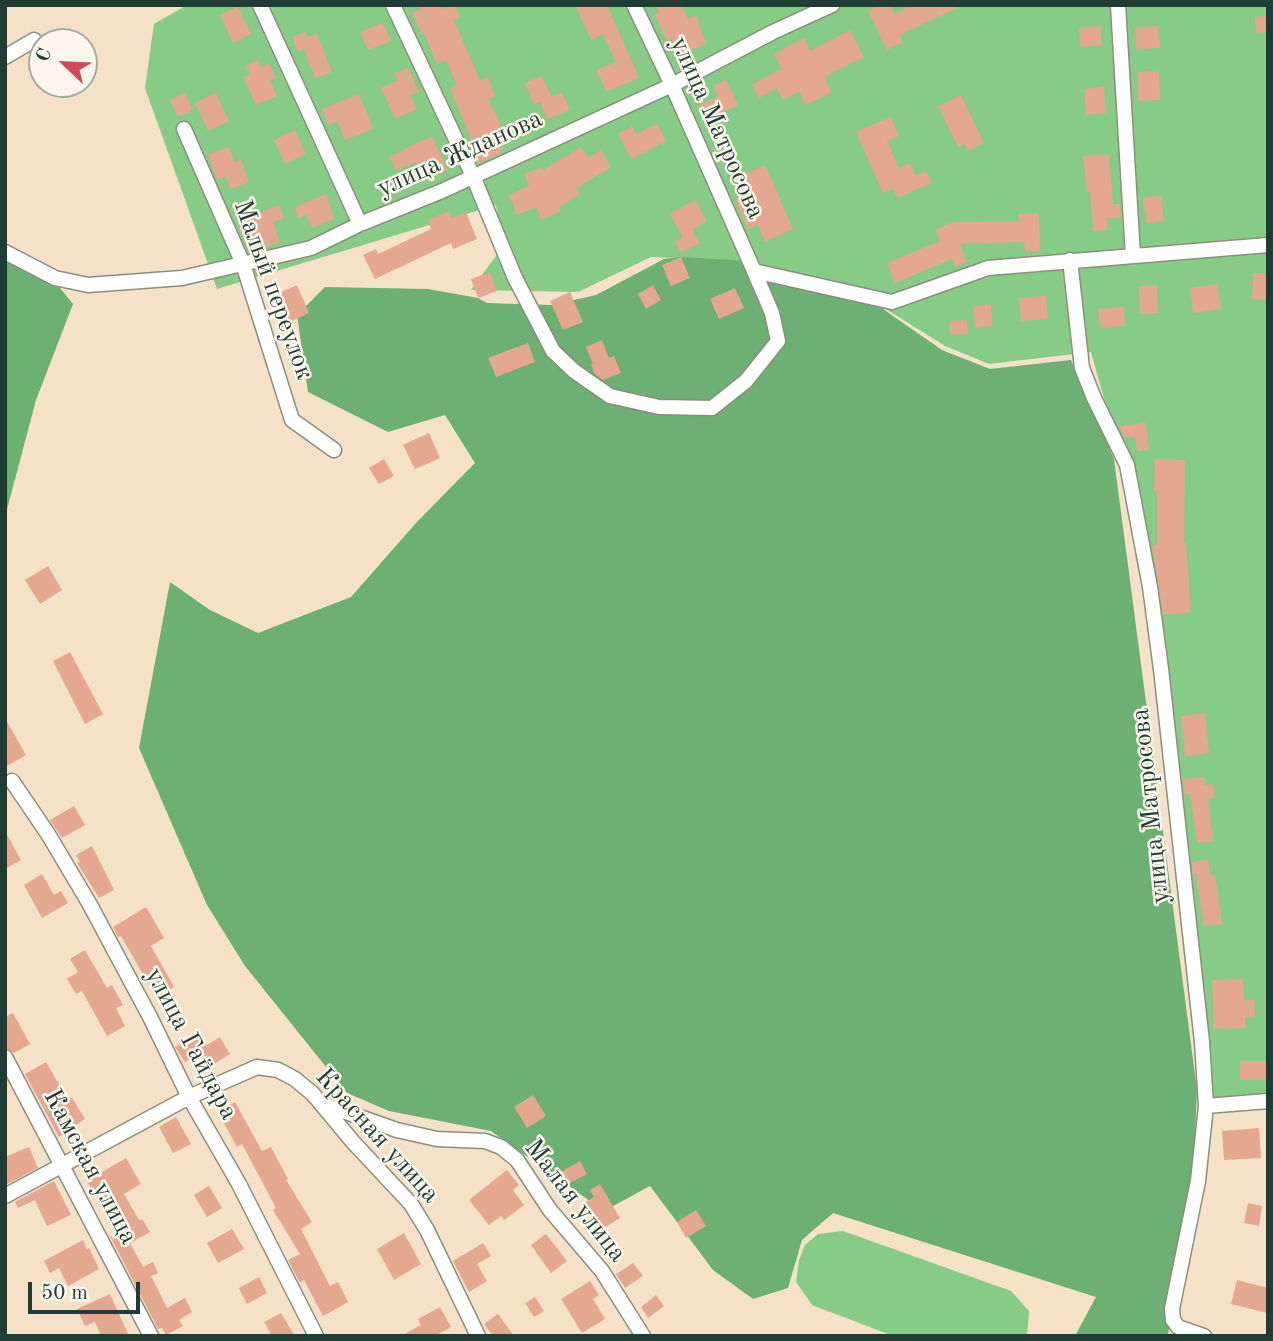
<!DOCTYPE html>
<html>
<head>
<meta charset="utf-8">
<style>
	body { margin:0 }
	#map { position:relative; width:1273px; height:1341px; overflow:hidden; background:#f4e1c7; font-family:"Old Standard TT",serif }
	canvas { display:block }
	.frame { position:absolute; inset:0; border:7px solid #1f3d34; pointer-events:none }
	.north { position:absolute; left:28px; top:28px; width:70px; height:70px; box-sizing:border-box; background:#fbf7ec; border:2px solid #a3ada2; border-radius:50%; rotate:293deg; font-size:19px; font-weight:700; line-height:28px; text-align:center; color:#1f3d34 }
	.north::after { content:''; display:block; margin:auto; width:24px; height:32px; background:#d1495b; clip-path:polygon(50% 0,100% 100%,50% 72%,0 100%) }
	.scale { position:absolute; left:28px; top:1282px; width:112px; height:32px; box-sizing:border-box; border:4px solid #1f3d34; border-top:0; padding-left:9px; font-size:21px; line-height:24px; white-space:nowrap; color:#1f3d34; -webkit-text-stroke:5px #fbf7ec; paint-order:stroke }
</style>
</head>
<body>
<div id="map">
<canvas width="1273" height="1341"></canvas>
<div class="frame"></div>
<div class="north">С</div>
<div class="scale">50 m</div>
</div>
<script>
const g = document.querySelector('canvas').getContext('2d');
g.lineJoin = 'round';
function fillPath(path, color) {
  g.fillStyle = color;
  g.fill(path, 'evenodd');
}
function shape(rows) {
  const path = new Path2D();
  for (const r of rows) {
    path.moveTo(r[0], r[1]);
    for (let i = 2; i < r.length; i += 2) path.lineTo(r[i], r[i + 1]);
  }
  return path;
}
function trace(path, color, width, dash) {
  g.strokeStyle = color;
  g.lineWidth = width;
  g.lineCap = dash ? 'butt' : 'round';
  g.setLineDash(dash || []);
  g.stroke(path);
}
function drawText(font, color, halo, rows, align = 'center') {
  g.font = font + ' "Old Standard TT",serif';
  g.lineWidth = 5;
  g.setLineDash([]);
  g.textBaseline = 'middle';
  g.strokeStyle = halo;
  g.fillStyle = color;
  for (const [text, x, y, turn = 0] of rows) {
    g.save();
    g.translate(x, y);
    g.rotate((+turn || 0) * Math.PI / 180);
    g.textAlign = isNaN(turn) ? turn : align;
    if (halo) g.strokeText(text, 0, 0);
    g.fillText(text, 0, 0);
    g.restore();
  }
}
const green = shape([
	[187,5,1268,5,1268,1098,1211,1105,1156,583,1091,352,989,364,945,346,857,291,749,261,651,257,578,292,471,290,502,248,496,205,217,289,145,88,154,24],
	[843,1231,1011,1291,1029,1311,1027,1336,893,1336,812,1305,796,1282,799,1260,805,1245,818,1234]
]);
const forest = shape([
	[5,248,43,267,73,304,36,400,5,517],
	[681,257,749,261,873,302,942,350,990,369,1071,360,1114,459,1197,1090,1193,1183,1177,1263,1168,1336,1075,1336,1096,1297,833,1213,802,1240,788,1288,753,1299,713,1270,650,1186,604,1211,491,1131,389,1111,347,1093,245,966,207,905,139,748,170,582,210,610,258,633,351,597,416,523,475,463,445,415,388,432,308,392,297,315,325,287,428,289,478,298,487,303,552,305,596,295,664,259]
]);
const building = shape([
	[419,5,439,5,441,9,455,5,460,17,454,20,480,81,488,77,495,96,488,99,509,142,500,146,503,152,478,164,472,152,476,150,450,89,457,85,446,60,437,64,424,33,422,34,412,13,421,9],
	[575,5,607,5,639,78,606,92,597,70,616,62,603,34,591,40],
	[656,5,681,5,688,19,696,15,706,44,679,56,671,38,667,41,655,15,659,13],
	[879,5,890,5,894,14,912,5,963,5,900,35,903,42,887,50,868,11],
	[238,7,251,34,233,43,220,15],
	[1268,16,1268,32,1256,33,1255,17],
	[383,23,391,41,368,50,360,32],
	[1100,26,1102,45,1080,47,1079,28],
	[1158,26,1160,48,1136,49,1135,28],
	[850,30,864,57,824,77,832,92,806,105,799,91,783,100,777,88,759,98,752,84,781,69,774,54,804,38,810,51],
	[305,32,307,37,317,34,332,72,315,78,304,49,298,52,292,37],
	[258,60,261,67,269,63,276,78,270,80,277,96,256,105,243,77,250,74,246,66],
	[408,68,419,92,410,95,417,109,395,119,381,88,398,80,395,73],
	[1159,71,1160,100,1138,101,1138,72],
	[542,76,551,97,562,93,570,110,547,119,540,102,534,104,525,83],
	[726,80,738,105,706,120,699,105,718,96,713,86],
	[1104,87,1106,113,1086,115,1084,89],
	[185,93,193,110,178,117,170,100],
	[216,93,229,121,208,131,195,103],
	[359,94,373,129,345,140,337,121,328,125,322,109],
	[961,95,984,143,968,151,964,144,958,147,938,106],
	[891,117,899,136,887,141,899,168,910,163,916,176,926,171,932,183,897,198,893,189,883,193,856,132],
	[657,124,666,141,631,159,618,134,632,126,636,134],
	[295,130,306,154,285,164,274,140],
	[432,136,448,170,424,181,415,162,396,171,390,156],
	[229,147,235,163,241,159,249,182,230,189,226,176,217,180,208,154],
	[581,147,588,158,601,150,611,167,576,188,580,194,559,207,561,211,541,220,536,207,517,215,509,195,529,186,524,174,542,167,544,170],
	[1109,154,1113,204,1120,204,1121,217,1107,218,1108,230,1093,231,1090,192,1087,193,1083,156],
	[765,165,793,229,765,242,758,225,748,229,735,200,743,196,735,179],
	[326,194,334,219,312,228,306,214,298,219,295,207],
	[1161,195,1164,221,1147,224,1143,198],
	[695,200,707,221,692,230,700,243,681,253,675,242,683,237,670,214],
	[279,205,284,218,273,222,280,242,249,253,237,221],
	[449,211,452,218,466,212,477,239,453,249,451,243,375,279,363,255,376,249,378,254,431,229,428,220],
	[1039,213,1040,251,1025,251,1024,242,960,244,967,262,955,267,952,259,895,283,887,263,940,241,935,230,953,222,1019,221,1018,214],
	[681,257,690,278,671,286,662,265],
	[490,272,497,291,478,298,471,279],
	[1253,273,1268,273,1268,299,1252,299],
	[1217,284,1221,309,1193,313,1190,288],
	[297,285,309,313,285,324,272,296],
	[653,285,661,300,646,309,638,294],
	[1157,285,1158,313,1140,314,1139,286],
	[735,288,744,308,719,319,710,299],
	[570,292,583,322,563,330,550,301],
	[1046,296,1048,319,1021,321,1019,298],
	[991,304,993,326,975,328,973,306],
	[1124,307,1125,326,1100,328,1098,309],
	[967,320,968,334,950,335,950,321],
	[602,340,609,358,614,356,621,373,603,380,594,373,591,364,593,364,586,347],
	[528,343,535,362,496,377,488,358],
	[1146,423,1149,450,1137,451,1135,437,1125,438,1119,426],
	[429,433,440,458,415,469,403,445],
	[384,459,394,476,379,484,369,468],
	[1155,459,1185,460,1184,543,1186,543,1191,612,1163,615,1152,546,1157,544,1157,491,1154,491],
	[48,566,62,590,40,604,25,580],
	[70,652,103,714,85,724,53,661],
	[1205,713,1209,753,1185,756,1181,716],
	[5,718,26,755,5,767],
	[1204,777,1205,785,1213,784,1215,798,1208,799,1213,841,1197,843,1190,794,1184,794,1183,779],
	[74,806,85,825,62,838,50,820],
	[5,831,21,860,5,869],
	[92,846,114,890,99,898,77,863,80,862,76,855],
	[1208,859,1210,875,1215,874,1222,924,1204,926,1196,874,1193,874,1192,862],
	[42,874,54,895,61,891,68,903,42,918,24,885],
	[146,907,164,938,151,946,174,987,156,997,121,936,118,937,113,927],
	[85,950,107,988,112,985,123,1005,116,1008,125,1026,107,1036,82,991,76,994,67,979,78,972,70,959],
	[1243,979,1244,1000,1254,1000,1255,1017,1245,1017,1246,1028,1214,1029,1212,980],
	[13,1013,30,1044,14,1053,5,1047,5,1017],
	[200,1033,207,1045,220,1037,230,1054,209,1067,200,1053,185,1062,175,1047],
	[1240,1061,1268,1061,1268,1080,1240,1080],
	[46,1062,68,1100,72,1098,85,1119,59,1137,25,1074],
	[533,1095,546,1116,527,1128,514,1107],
	[235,1102,262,1151,271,1147,288,1179,286,1180,312,1222,301,1229,330,1286,338,1282,348,1302,323,1316,304,1280,300,1283,288,1260,300,1254,273,1210,276,1208,242,1144,237,1147,218,1112],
	[176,1117,191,1144,173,1153,159,1127],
	[1259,1128,1261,1158,1224,1160,1222,1131],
	[29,1147,38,1168,7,1184,5,1179,5,1157],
	[126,1158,141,1184,124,1194,139,1220,142,1219,150,1232,130,1243,143,1267,153,1262,158,1273,151,1276,167,1308,185,1298,192,1312,179,1320,183,1326,166,1335,162,1328,158,1329,110,1236,117,1233,87,1181],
	[580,1161,587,1174,566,1185,559,1173],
	[507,1170,519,1185,513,1190,524,1205,504,1220,501,1216,489,1225,469,1200],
	[54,1181,71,1215,47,1226,35,1200,18,1208,15,1202],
	[600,1184,620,1218,599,1231,583,1204,594,1197,590,1190],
	[209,1186,222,1208,207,1217,194,1195],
	[1248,1203,1262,1206,1259,1226,1244,1223],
	[696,1210,706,1226,686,1238,677,1222],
	[232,1229,244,1249,218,1263,207,1243],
	[404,1233,421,1264,394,1280,377,1249],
	[546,1234,567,1261,551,1273,531,1245],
	[83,1240,87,1249,89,1248,99,1269,68,1286,59,1268,50,1273,44,1261],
	[483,1243,491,1256,477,1264,487,1281,469,1292,453,1261],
	[633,1263,643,1276,625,1288,616,1274],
	[259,1277,267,1293,247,1304,239,1288],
	[1237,1280,1268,1288,1268,1313,1231,1304],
	[590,1281,599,1295,593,1299,605,1319,582,1333,561,1299],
	[110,1294,129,1336,101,1336,95,1322,85,1326,77,1309],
	[656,1295,664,1306,648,1318,641,1307],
	[535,1297,544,1311,534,1317,525,1303],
	[440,1307,451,1327,435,1336,401,1336,421,1325,418,1319],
	[281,1313,295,1336,272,1336,264,1322],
	[498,1314,514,1336,493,1336,484,1324]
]);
const minor = shape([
	[260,5,360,224],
	[393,5,473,176,515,278,553,351,574,371,610,396,659,407,712,408,746,381,778,341,772,313,754,271,672,85,634,5],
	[1118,5,1133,256],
	[5,57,34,40],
	[184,129,243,264,292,420,334,450],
	[5,252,55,278,88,285,182,278,311,248,360,224,442,191,672,85,773,32,832,5],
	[1070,260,1082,368,1094,398,1127,465,1150,587,1161,669,1202,1042,1206,1106,1198,1181,1172,1309,1173,1320,1178,1327,1204,1336],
	[754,271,892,302,988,268,1268,245],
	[12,781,48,834,89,903,150,1017,189,1097,239,1184,316,1336],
	[5,1057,151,1336],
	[323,1104,397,1130,437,1139,485,1141,501,1147,517,1160,550,1210,602,1271,643,1336],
	[1206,1106,1268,1101],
	[5,1196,189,1097,257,1067,278,1070,295,1079,313,1094,353,1142,411,1204,427,1230,478,1336]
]);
const streetNames = [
	["улица Матросова",717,128,66],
	["улица Жданова",460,154,-24],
	["Малый переулок",273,290,70],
	["улица Матросова",1151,806,-96],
	["улица Гайдара",191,1044,62],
	["Красная улица",377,1136,48],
	["Камская улица",90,1167,62],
	["Малая улица",575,1201,52]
];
fillPath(green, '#86cc86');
fillPath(forest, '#6cb073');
fillPath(building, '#e3a88f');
trace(minor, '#8a8f7e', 17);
trace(minor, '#fff', 14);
drawText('26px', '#1f3d34', '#fbf7ec', streetNames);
</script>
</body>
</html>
